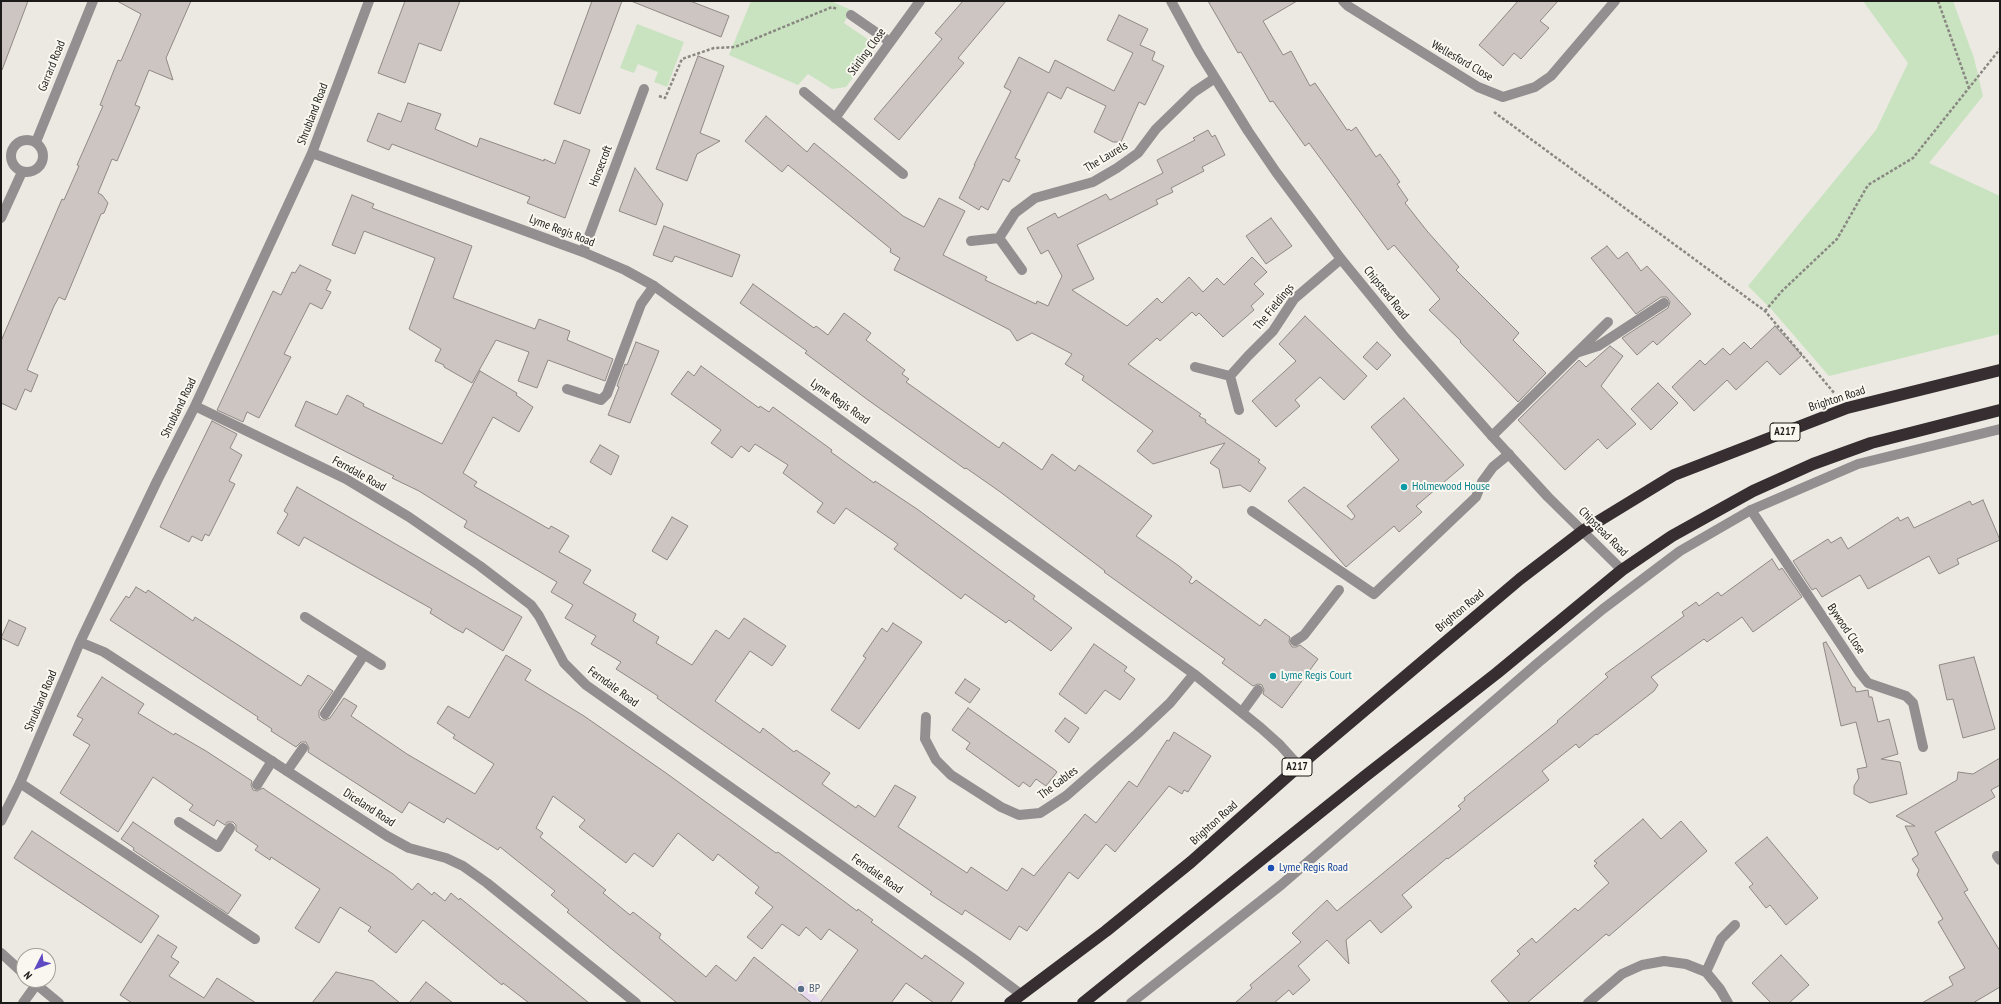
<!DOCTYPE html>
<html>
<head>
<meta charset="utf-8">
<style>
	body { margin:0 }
	#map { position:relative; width:2001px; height:1004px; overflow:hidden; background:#ece9e2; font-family:"PT Sans Narrow",sans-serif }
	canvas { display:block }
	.frame { position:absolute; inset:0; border:2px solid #1c1b19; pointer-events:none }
	.north { position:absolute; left:16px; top:948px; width:40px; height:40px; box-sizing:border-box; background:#f9f7ef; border:1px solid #a19f99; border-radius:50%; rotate:228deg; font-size:11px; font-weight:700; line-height:16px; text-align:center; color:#1c1b19 }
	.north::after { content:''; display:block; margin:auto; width:14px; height:18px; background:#604ac3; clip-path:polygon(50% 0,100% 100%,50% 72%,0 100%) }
</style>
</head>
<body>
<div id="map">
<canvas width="2001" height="1004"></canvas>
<div class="frame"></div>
<div class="north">N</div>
</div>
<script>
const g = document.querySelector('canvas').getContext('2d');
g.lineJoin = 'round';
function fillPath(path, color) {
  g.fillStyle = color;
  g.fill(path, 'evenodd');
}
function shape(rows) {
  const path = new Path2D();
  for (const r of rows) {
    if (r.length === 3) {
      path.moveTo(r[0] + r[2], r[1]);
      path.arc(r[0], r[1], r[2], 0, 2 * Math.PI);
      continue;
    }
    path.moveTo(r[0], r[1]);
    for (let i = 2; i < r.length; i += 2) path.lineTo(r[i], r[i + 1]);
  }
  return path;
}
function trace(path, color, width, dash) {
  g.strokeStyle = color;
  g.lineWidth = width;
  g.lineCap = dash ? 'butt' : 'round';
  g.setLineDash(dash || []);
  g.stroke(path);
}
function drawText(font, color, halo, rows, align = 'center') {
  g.font = font + ' "PT Sans Narrow",sans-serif';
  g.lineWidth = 4;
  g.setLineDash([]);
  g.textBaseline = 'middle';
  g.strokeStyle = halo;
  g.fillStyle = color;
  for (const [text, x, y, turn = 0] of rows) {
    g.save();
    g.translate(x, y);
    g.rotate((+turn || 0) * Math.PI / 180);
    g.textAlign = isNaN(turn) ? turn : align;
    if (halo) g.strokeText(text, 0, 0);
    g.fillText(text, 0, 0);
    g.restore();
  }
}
const commercial = shape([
	[800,980,815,995,824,1003,782,1003]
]);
const green = shape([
	[751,1,831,1,851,10,844,23,872,42,872,52,846,87,832,89,808,74,798,85,729,55],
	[1863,1,1953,1,1974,58,1983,96,1929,163,2000,196,2000,334,1829,376,1772,310,1748,286,1876,130,1908,63],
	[637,24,684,42,667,87,654,82,658,72,638,64,634,73,620,68]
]);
const building = shape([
	[1,1,28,1,2,70,1,69,1,1],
	[117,1,191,1,166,58,173,80,149,70,135,105,140,107,117,161,112,159,98,193,102,195,108,203,104,213,101,214,65,300,59,297,54,306,27,370,38,375,31,392,25,389,16,410,1,403,1,341,62,199,64,200,79,166,77,165,103,106,100,105,118,60,121,61,141,14,117,1],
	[405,1,460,1,441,51,419,43,405,83,378,73,405,1],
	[592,1,622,1,580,114,554,104,592,1],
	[631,1,690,1,729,16,721,37,631,1],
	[963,1,1006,1,958,58,964,63,899,140,874,119,942,39,935,33,963,1],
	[1208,1,1297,1,1263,21,1283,55,1291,51,1310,86,1315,83,1347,130,1349,129,1351,131,1356,127,1376,157,1380,154,1400,182,1397,184,1408,200,1405,203,1427,231,1459,267,1456,270,1519,333,1513,340,1546,373,1518,402,1460,342,1461,341,1429,310,1440,299,1394,245,1388,250,1309,143,1305,146,1273,101,1270,102,1241,52,1238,53,1208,1],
	[1518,1,1558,1,1540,21,1549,28,1521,59,1514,53,1503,66,1479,45,1518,1],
	[1119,15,1148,29,1140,45,1155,52,1152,60,1164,66,1145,105,1139,102,1121,142,1113,142,1094,132,1106,106,1067,87,1061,99,1048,92,1015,158,1020,160,1009,182,1003,179,988,210,981,206,979,210,959,198,975,165,974,165,1011,91,1004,87,1019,57,1049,73,1055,60,1114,91,1133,53,1107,40,1119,15],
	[698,56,724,66,700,133,720,141,697,154,687,181,656,169,698,56],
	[408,103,441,114,435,129,477,147,480,138,544,161,544,159,555,164,564,140,590,150,565,218,527,203,530,197,392,144,389,150,367,141,378,113,401,122,408,103],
	[766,116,807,152,814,143,903,216,924,227,939,198,965,211,943,255,987,277,985,280,1036,304,1037,301,1048,306,1062,276,1048,250,1041,254,1027,228,1055,213,1058,218,1106,194,1110,200,1163,173,1157,160,1195,140,1193,138,1208,130,1212,137,1215,135,1225,155,1202,167,1204,171,1171,188,1173,192,1156,200,1158,204,1077,245,1094,279,1072,290,1127,326,1157,298,1162,303,1189,277,1203,292,1217,278,1224,285,1252,257,1267,272,1254,284,1264,294,1251,306,1254,310,1223,337,1199,313,1196,316,1192,312,1160,341,1157,338,1128,364,1201,414,1199,416,1206,420,1205,422,1260,460,1258,462,1266,468,1250,492,1240,485,1223,488,1219,469,1210,463,1225,443,1153,464,1137,451,1153,431,1082,380,1084,376,1065,364,1072,354,1032,333,1017,341,1010,330,894,270,900,258,890,252,891,249,788,165,782,172,745,141,766,116],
	[635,168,663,204,656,225,619,211,635,168],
	[352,195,374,204,372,208,472,246,453,298,535,329,539,319,570,331,567,340,613,359,605,381,548,360,537,388,518,381,529,352,496,340,472,383,444,367,444,365,435,361,441,349,409,329,435,258,364,231,355,254,332,245,352,195],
	[1271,218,1292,246,1266,264,1246,236,1271,218],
	[664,226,740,255,732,277,675,256,672,262,653,255,664,226],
	[1607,246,1618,259,1627,252,1641,271,1647,266,1691,314,1657,345,1653,341,1637,355,1622,338,1668,308,1670,302,1667,297,1661,297,1636,314,1591,258,1607,246],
	[300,265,331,280,326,290,331,292,322,309,310,303,284,354,291,357,259,418,247,412,243,422,217,410,273,291,281,295,292,272,295,273,300,265],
	[753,284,814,328,816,326,828,335,844,313,871,333,866,340,905,370,902,374,909,379,906,382,999,448,1003,442,1042,470,1052,454,1075,471,1079,465,1152,516,1136,536,1179,566,1192,577,1189,582,1192,584,1196,580,1260,626,1265,619,1290,637,1289,642,1292,647,1296,647,1300,645,1318,659,1282,708,1263,694,1264,690,1262,685,1258,684,1253,686,1222,663,1225,659,1104,572,1105,571,999,491,966,468,965,469,868,400,805,353,807,351,740,303,753,284],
	[1305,316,1367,376,1344,400,1320,377,1295,400,1300,406,1276,427,1252,401,1296,361,1279,344,1305,316],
	[1775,326,1802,355,1780,375,1767,361,1736,390,1727,380,1694,411,1672,387,1700,360,1705,365,1723,348,1730,355,1744,342,1751,349,1775,326],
	[636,342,659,351,630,423,608,415,619,387,617,386,625,364,627,365,636,342],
	[1377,342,1391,355,1377,370,1363,357,1377,342],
	[1610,346,1623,356,1601,386,1636,424,1607,449,1598,439,1565,470,1518,420,1579,360,1586,367,1610,346],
	[701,366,759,408,760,406,769,412,773,407,832,450,831,452,874,483,875,481,917,509,978,554,1035,596,1033,599,1072,628,1051,651,1009,620,1006,623,965,594,961,599,894,549,898,544,846,508,834,524,817,512,823,503,783,473,788,465,755,444,749,452,741,446,732,458,711,443,721,430,671,394,688,371,694,376,701,366],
	[480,371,517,393,516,395,533,407,519,432,493,417,463,473,477,482,474,486,549,529,551,526,569,536,559,552,591,570,583,583,636,614,633,621,659,637,656,643,692,665,716,630,729,639,744,618,786,646,772,666,750,651,715,701,760,733,763,728,794,752,796,750,830,773,822,784,856,808,858,805,875,817,895,785,916,797,898,827,967,873,971,867,1007,891,1022,868,1034,876,1085,814,1096,823,1129,781,1137,787,1167,740,1169,741,1174,732,1211,756,1188,792,1184,790,1182,794,1169,786,1115,852,1106,844,1078,879,1069,872,1027,931,1019,926,1010,940,965,910,962,915,930,894,932,892,657,698,658,696,616,669,621,662,591,644,596,636,565,618,573,605,551,592,557,582,464,527,467,521,419,491,392,478,394,476,295,426,306,401,337,415,347,395,364,404,363,406,442,444,480,371],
	[1658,383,1678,403,1651,430,1631,409,1658,383],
	[1404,398,1464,465,1416,506,1422,512,1399,532,1394,526,1346,567,1288,501,1304,487,1352,520,1355,516,1347,506,1399,460,1371,427,1404,398],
	[212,421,237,434,230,448,242,455,229,481,235,484,209,536,205,534,202,541,192,536,189,542,160,527,212,421],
	[600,445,619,456,611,475,590,462,600,445],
	[297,487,522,617,503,651,466,628,463,633,454,628,430,613,432,609,304,537,299,546,277,533,288,514,284,511,297,487],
	[1983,500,2000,540,1957,559,1959,564,1939,574,1929,556,1868,589,1860,575,1822,597,1816,588,1812,590,1793,561,1828,539,1831,543,1841,537,1848,549,1898,517,1900,521,1908,517,1914,528,1970,501,1972,505,1983,500],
	[672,517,688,526,667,560,652,551,672,517],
	[1772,559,1779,570,1782,568,1802,597,1753,632,1742,617,1707,642,1704,639,1651,677,1658,685,1654,691,1597,735,1596,734,1579,748,1576,744,1542,771,1549,780,1448,859,1447,858,1402,895,1412,907,1381,933,1370,920,1346,940,1349,964,1327,940,1298,966,1310,980,1293,995,1289,990,1274,1003,1235,1003,1252,988,1250,985,1301,942,1292,933,1327,900,1337,911,1461,809,1458,806,1465,800,1464,798,1558,722,1557,721,1608,677,1605,674,1684,616,1682,612,1696,602,1699,606,1718,592,1721,596,1772,559],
	[136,587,146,593,148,590,193,621,195,617,301,686,308,675,333,691,319,711,319,717,322,720,325,720,330,718,344,698,357,706,351,716,407,754,475,794,494,764,453,738,455,735,437,723,448,706,469,718,506,655,531,670,525,680,584,716,666,773,776,853,778,852,857,911,858,909,873,920,871,922,922,959,925,955,964,983,950,1003,934,1003,906,983,891,1003,820,1003,858,950,829,929,821,940,806,927,799,936,782,924,762,949,747,937,773,907,755,893,759,887,718,854,713,861,678,833,653,867,634,853,626,863,579,827,585,820,553,796,536,828,543,833,540,837,606,890,603,893,630,915,633,912,661,934,659,938,706,977,716,965,736,981,754,957,812,1003,677,1003,567,912,569,910,551,895,555,891,500,847,498,850,447,818,444,823,409,802,402,813,308,752,309,748,306,742,301,742,296,747,271,731,272,729,257,719,258,717,110,620,126,596,129,598,136,587],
	[9,620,26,628,18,646,1,638,9,620],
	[893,623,922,642,859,729,831,710,866,658,863,656,882,628,887,632,893,623],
	[1826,642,1853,687,1855,687,1856,692,1868,690,1869,697,1872,697,1878,722,1889,719,1898,754,1881,759,1900,762,1907,794,1870,803,1854,794,1854,786,1859,778,1857,769,1867,767,1856,722,1841,726,1823,643,1826,642],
	[1094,644,1127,667,1124,671,1135,679,1120,700,1105,690,1086,714,1059,694,1094,644],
	[1974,657,1995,729,1963,738,1953,699,1947,700,1939,665,1974,657],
	[102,677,144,704,138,713,174,735,175,733,206,751,252,781,251,785,253,790,257,791,263,788,267,791,393,874,412,890,418,883,432,895,434,892,445,901,451,893,459,900,460,898,589,1003,529,1003,503,983,502,985,423,920,396,953,368,931,371,927,340,907,319,943,295,928,320,889,271,857,270,860,255,850,258,846,236,831,236,825,233,822,227,822,225,825,217,820,214,826,189,810,193,805,153,777,118,832,60,793,90,745,73,735,83,719,77,716,102,677],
	[965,679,980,689,970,703,955,693,965,679],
	[968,708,1055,770,1057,772,1046,786,1036,779,1030,787,1023,782,1019,787,966,749,970,743,952,730,968,708],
	[1065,718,1079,728,1069,743,1055,731,1065,718],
	[2000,758,2000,785,1991,790,1995,797,1935,832,1968,890,1964,892,2000,951,2000,987,1973,1003,1922,1003,1953,985,1949,977,1965,968,1938,922,1943,919,1917,875,1919,870,1912,859,1918,855,1918,853,1905,826,1915,826,1896,816,1957,780,1958,772,1973,774,2000,758],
	[1643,819,1661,839,1681,821,1707,851,1609,936,1606,934,1527,1003,1510,1003,1491,981,1520,954,1517,951,1532,938,1536,943,1575,908,1578,911,1609,883,1594,866,1597,863,1594,861,1643,819],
	[133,822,241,895,228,914,133,850,134,848,121,839,133,822],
	[32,831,159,916,141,943,14,858,32,831],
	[1767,837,1818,898,1786,925,1770,905,1766,908,1749,887,1753,884,1735,863,1767,837],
	[158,935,177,947,171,957,179,962,169,976,204,998,217,978,256,1003,132,1003,120,995,158,935],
	[1781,955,1809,985,1789,1003,1771,1003,1752,983,1781,955],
	[336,972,373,981,400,1003,312,1003,336,972],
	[426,982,453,1003,409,1003,426,982]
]);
const path = shape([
	[1938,1,1969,88],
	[659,96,665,98,682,59,714,48,735,47,832,7,837,9],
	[1494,112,1765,311,1835,394],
	[1765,311,1782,291,1837,239,1868,185,1913,158,2000,49]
]);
const lane = shape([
	[1579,352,1598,346,1664,303],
	[567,389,601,400,607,394,641,304,654,286],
	[1492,436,1608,322],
	[1252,511,1374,594,1476,497,1482,482,1493,467,1509,454],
	[305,617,381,665],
	[1295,641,1304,635,1339,590],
	[1242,712,1258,690],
	[325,714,364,655],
	[287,771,303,748],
	[20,783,255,939],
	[257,785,272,761],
	[179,822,218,847,230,828],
	[23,1003,36,985],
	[1131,1003,1281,885,1539,662,1603,609,1680,551,1751,510,1858,464,2000,429]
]);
const street = shape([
	[1171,1,1199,52,1248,131,1276,172,1341,259,1403,335,1492,436,1548,497,1622,570],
	[1343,1,1348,6,1478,87,1503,97,1535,87,1551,76,1615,1],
	[851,15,890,42],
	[804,92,903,174],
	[835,118,920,1],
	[27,156,16],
	[36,142,93,1],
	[312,153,583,252,625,270,654,286,1194,674,1261,728,1280,745,1299,766],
	[1,218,22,172],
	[999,238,1015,213,1035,198,1093,182,1117,168,1138,153,1156,129,1194,92,1215,78],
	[971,241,999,238,1022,270],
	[583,252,644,89],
	[1195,367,1230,376,1239,410],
	[1230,376,1248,356,1273,331,1294,299,1341,259],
	[195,406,346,479,409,517,480,566,531,605,539,616,564,663,586,685,971,957,1022,995],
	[1751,510,1860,673,1868,683,1906,696,1913,703,1923,747],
	[80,642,104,652,387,836,409,848,446,858,463,866,487,883,636,1003],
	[926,717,925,739,936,760,951,775,1001,807,1019,815,1040,813,1066,796,1137,734,1170,703,1194,674],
	[1,821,20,783,80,642,157,481,195,406,312,153,369,1],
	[1997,856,2000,860],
	[1,953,24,974],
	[1706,972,1721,939,1735,925],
	[31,980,59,1003],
	[1588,1003,1622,974,1642,965,1664,961,1686,964,1706,972,1720,989,1728,1003]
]);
const highway = shape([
	[1010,1003,1106,931,1191,862,1299,766,1520,579,1584,530,1674,475,1847,408,2000,370],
	[1083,1003,1364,777,1497,673,1622,570,1672,536,1753,491,1813,464,1871,443,2000,410]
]);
const markers = [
	[1404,487,4,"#0f9aa8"],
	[1273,676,4,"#0f9aa8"],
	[1271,868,4,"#1a4fb4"],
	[801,989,4,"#5c6f8a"]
];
const shields = [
	[1785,432,30],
	[1297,767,30]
];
const shieldNames = [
	["A217",1785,432],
	["A217",1297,767]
];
const streetNames = [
	["Stirling Close",867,52,-54],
	["Wellesford Close",1462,61,30],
	["Garrard Road",52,66,-68],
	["Shrubland Road",313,114,-69],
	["The Laurels",1106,157,-31],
	["Horsecroft",601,166,-69],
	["Lyme Regis Road",562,231,21],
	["Chipstead Road",1386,293,51],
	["The Fieldings",1274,307,-51],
	["Brighton Road",1837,399,-18],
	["Lyme Regis Road",840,402,35],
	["Shrubland Road",179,408,-64],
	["Ferndale Road",359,474,29],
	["Chipstead Road",1603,532,45],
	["Brighton Road",1460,611,-40],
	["Bywood Close",1846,629,56],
	["Ferndale Road",613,687,36],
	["Shrubland Road",41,701,-67],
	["The Gables",1058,783,-37],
	["Diceland Road",369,808,33],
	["Brighton Road",1214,823,-42],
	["Ferndale Road",877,874,35]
];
const cultureNames = [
	["Holmewood House",1412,487],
	["Lyme Regis Court",1281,676]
];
const transitNames = [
	["Lyme Regis Road",1279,868]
];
const serviceNames = [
	["BP",809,989]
];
fillPath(commercial, '#e7daee');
fillPath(green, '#c9e3c0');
fillPath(building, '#cdc5c1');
trace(building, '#8f8884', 1);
trace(path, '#898782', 2.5, [3, 2]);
trace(lane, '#938f90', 10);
trace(street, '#938f90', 10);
trace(highway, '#362e30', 12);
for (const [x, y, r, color] of markers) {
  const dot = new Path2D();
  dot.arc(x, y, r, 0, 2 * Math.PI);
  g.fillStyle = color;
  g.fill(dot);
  trace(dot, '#f9f7ef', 1.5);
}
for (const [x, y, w] of shields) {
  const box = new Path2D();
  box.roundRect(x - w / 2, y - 9, w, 18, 3);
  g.fillStyle = '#f9f7ef';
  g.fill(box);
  trace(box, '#1c1b19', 1);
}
drawText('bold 11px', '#1c1b19', null, shieldNames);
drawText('12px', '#1c1b19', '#f9f7ef', streetNames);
drawText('12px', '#0d838f', '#f9f7ef', cultureNames, 'left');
drawText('12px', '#164399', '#f9f7ef', transitNames, 'left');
drawText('12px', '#4e5e75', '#f9f7ef', serviceNames, 'left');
</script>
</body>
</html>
